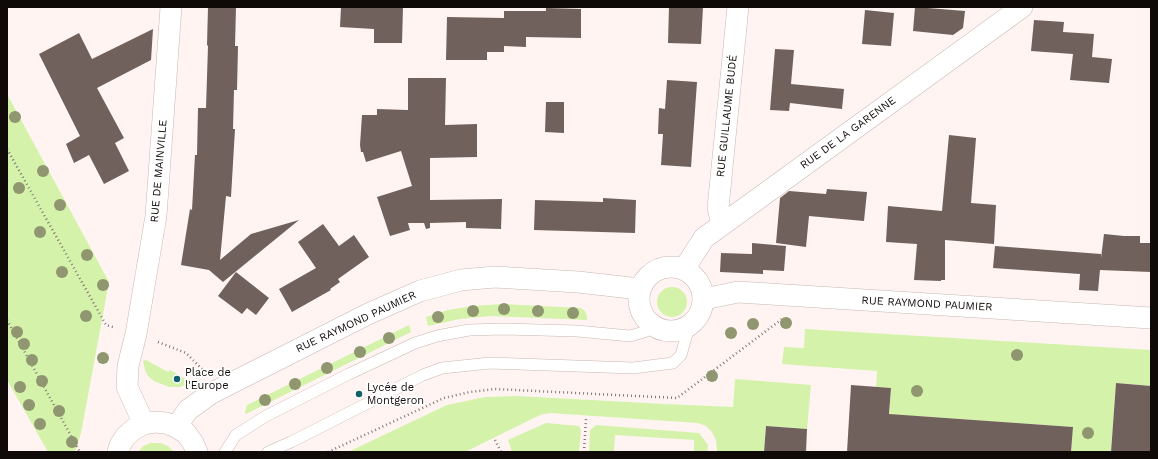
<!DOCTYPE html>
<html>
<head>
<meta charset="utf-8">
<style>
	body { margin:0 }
	#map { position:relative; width:1158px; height:459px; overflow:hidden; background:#fff4f1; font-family:"Work Sans",sans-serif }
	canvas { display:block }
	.frame { position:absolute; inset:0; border:8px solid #0f0a08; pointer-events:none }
</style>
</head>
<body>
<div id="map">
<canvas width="1158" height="459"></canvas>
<div class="frame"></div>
</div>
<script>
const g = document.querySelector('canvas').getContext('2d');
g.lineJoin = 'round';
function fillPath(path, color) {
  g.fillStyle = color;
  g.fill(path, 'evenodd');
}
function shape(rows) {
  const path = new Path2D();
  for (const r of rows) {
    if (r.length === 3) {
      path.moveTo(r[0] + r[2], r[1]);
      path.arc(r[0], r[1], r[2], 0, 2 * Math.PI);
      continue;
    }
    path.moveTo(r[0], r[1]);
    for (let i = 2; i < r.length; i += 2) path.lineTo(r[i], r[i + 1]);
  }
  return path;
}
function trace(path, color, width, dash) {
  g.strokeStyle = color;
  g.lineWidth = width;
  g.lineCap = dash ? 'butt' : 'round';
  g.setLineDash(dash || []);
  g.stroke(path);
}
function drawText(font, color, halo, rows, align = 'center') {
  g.font = font + ' "Work Sans",sans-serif';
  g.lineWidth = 3.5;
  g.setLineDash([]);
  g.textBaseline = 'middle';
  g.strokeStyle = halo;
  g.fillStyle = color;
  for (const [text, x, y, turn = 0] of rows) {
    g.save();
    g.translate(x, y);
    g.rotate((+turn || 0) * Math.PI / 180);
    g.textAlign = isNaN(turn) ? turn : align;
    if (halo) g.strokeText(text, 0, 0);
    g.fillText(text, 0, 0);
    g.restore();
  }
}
const green = shape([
	[7,94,109,282,81,433,75,452,48,452,7,380],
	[672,302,15],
	[502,304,581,308,585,311,587,316,587,320,490,316,460,319,428,326,426,317,448,310,473,306],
	[409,325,411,332,246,414,245,412,247,405],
	[805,329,1151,350,1151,386,1116,383,1111,452,1071,452,1073,427,916,416,887,449,891,388,876,387,877,371,782,364,784,347,804,348],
	[146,360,168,372,170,370,186,379,189,383,180,387,169,387,154,381,148,376,145,370,143,361],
	[735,379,811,385,807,429,766,426,764,452,717,452,716,440,712,432,706,426,698,423,550,413,540,415,465,452,348,452,447,405,485,397,517,396,665,404,733,407],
	[546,423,579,426,581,430,579,452,512,452,508,440],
	[596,425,699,433,708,445,707,452,694,452,694,440,615,435,614,452,589,452,590,430],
	[151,443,160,443,168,446,174,452,138,452,143,446]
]);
const building = shape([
	[208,7,236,7,235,46,238,46,237,90,234,90,233,129,235,129,231,197,226,196,220,260,251,234,299,220,223,282,209,270,181,265,190,209,192,210,195,155,197,155,198,108,206,108,208,46,207,45],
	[341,7,403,7,402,43,374,43,374,29,340,27],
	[669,7,703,7,701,44,668,43],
	[915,7,965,11,963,28,953,35,913,31],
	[546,8,581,9,581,38,526,37,526,47,504,46,504,52,487,52,487,60,446,60,447,17,504,18,504,11,546,11],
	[865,10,894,13,891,46,862,44],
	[1034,20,1064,22,1063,32,1094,34,1092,57,1112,59,1109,83,1070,80,1073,54,1031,51],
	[153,29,151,60,97,88,124,138,115,143,129,171,104,184,89,155,74,163,66,144,80,136,39,54,79,33,92,59],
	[775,49,794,50,791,84,844,89,842,109,790,103,789,111,770,110],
	[408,78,446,78,445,125,477,124,477,157,430,158,430,200,502,199,501,229,466,228,466,222,430,223,430,228,426,229,424,223,408,223,410,230,390,236,377,197,412,186,401,151,366,162,363,152,361,152,360,145,362,115,377,115,377,109,408,110],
	[667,80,697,82,691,167,661,165,663,134,658,134,659,108,665,109],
	[546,102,564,102,564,133,545,132],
	[949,135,976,138,971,203,996,205,994,244,945,240,945,280,941,280,941,281,914,280,917,244,886,242,888,206,942,211],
	[827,189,867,192,864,221,809,216,806,247,776,243,780,198,789,191,826,194],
	[603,198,636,200,635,233,534,230,535,200,603,202],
	[323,224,339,246,354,235,369,257,338,279,340,282,330,289,331,290,292,312,279,289,316,268,298,242],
	[1104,234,1124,236,1140,236,1140,243,1151,243,1151,272,1100,270,1098,291,1079,290,1080,274,993,268,995,246,1101,254,1101,258],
	[752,243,786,246,784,271,763,270,763,274,720,272,721,253,752,254],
	[236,272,269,298,256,315,247,308,242,314,218,296],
	[1116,383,1151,386,1151,452,1111,452],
	[851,385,891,388,889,414,1073,427,1071,452,847,452],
	[766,426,807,429,806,452,764,452]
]);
const path = shape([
	[7,149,106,325,113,327],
	[7,320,80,452],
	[158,342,186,353,205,372],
	[495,440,501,452],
	[328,452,444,398,470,392,495,389,677,398,782,319],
	[584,452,586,419]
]);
const service = shape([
	[225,452,236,435,266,416,349,374,415,343,437,336,469,330,504,329,577,331,630,336,644,332,655,327],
	[268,452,291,442,423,375,442,368,490,363,633,368,673,363,681,355,687,334,692,324]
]);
const minor = shape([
	[722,224,718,208,738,7],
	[671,299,32],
	[684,269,704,238,1022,7],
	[704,299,738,292,1151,318],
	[144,424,127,387,128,366,136,334,156,216,171,7],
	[176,427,188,410,210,394,368,314,420,291,461,280,495,277,578,282,640,289],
	[118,452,120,445,126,436,134,429,144,424,155,422,166,423,176,427,186,433,193,443,197,452]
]);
const trees = [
	[15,117],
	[43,171],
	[19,188],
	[60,205],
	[40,232],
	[87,255],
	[62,272],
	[103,285],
	[504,309],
	[473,311],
	[538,311],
	[573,313],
	[86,316],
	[438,317],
	[786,323],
	[753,324],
	[17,332],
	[731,333],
	[389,338],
	[24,344],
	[360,352],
	[1017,355],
	[103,358],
	[32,360],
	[327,368],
	[712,376],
	[42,381],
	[295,384],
	[20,387],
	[917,391],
	[265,400],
	[29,405],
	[59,411],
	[40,424],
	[1088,433],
	[72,442]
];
const markers = [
	[177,379,4,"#13606b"],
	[359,394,4,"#13606b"]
];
const streetNames = [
	["RUE GUILLAUME BUDÉ",727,116,-84],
	["RUE DE LA GARENNE",848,133,-36],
	["RUE DE MAINVILLE",159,171,-85],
	["RUE RAYMOND PAUMIER",927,304,3],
	["RUE RAYMOND PAUMIER",356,322,-25]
];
const poiNames = [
	["Place de",185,373],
	["l'Europe",185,386],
	["Lycée de",367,388],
	["Montgeron",367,401]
];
fillPath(green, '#d4f2a9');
fillPath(building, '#70615c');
trace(service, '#c8b7b2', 12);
trace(minor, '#c8b7b2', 22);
trace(path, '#817977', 2.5, [1, 3]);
trace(service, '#fff', 11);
trace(minor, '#fff', 21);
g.fillStyle = '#8f9670';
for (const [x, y] of trees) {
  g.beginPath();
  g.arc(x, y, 6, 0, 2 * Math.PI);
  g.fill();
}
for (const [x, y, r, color] of markers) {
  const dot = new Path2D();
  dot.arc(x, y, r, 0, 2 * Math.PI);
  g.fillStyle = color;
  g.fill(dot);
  trace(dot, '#fff', 1.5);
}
drawText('11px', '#0f0a08', '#fff', streetNames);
drawText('11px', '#0f0a08', '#fff', poiNames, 'left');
</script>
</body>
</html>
